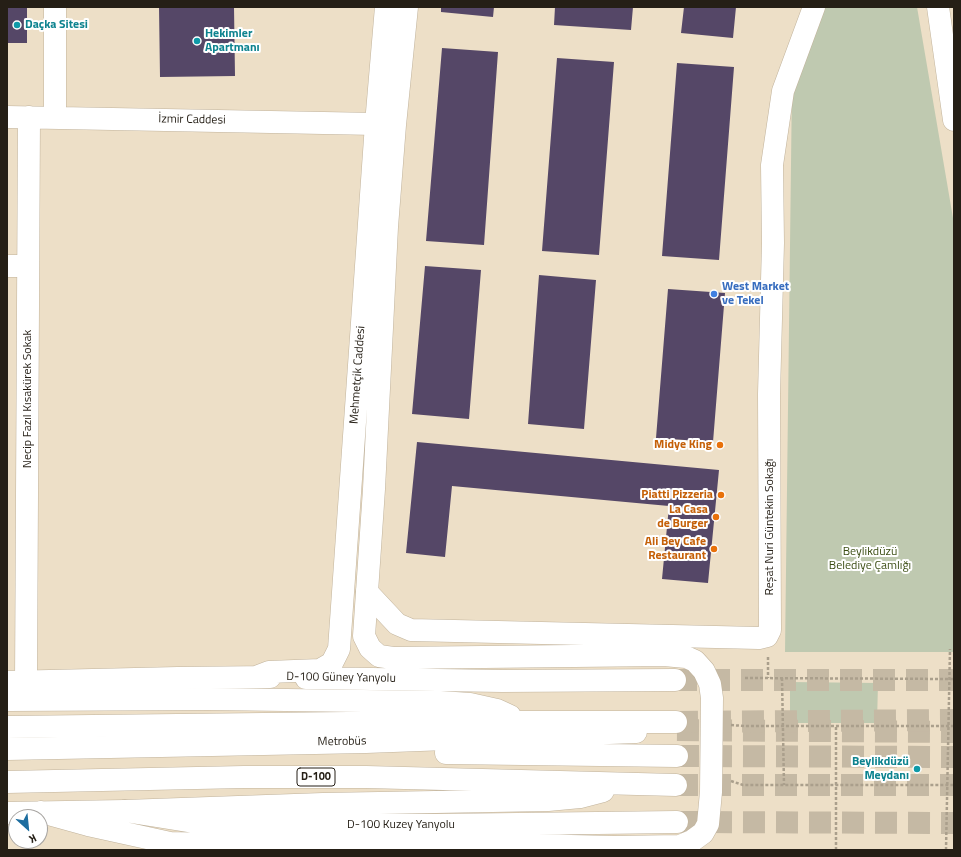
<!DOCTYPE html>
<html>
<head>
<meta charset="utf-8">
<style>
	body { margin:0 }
	#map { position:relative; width:961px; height:857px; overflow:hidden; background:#eddfc7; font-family:"Titillium Web",sans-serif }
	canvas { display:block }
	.frame { position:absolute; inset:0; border:8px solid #251f16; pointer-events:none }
	.north { position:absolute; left:8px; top:809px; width:40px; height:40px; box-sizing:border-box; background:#fff; border:1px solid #a8a5a2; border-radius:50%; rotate:153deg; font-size:11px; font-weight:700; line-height:16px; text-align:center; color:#251f16 }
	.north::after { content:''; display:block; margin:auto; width:14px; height:18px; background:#1d6d9f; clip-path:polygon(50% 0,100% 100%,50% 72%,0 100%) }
</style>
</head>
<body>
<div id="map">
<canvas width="961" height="857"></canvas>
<div class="frame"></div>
<div class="north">K</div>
</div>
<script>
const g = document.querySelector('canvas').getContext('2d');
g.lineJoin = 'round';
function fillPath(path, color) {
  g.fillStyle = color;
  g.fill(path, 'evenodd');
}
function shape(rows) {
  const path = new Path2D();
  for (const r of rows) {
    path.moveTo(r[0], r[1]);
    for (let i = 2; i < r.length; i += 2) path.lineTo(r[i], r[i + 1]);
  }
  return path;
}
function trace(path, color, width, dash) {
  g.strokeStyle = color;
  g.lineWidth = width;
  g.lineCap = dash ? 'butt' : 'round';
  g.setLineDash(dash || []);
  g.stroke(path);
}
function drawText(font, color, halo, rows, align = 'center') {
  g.font = font + ' "Titillium Web",sans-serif';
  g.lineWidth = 4;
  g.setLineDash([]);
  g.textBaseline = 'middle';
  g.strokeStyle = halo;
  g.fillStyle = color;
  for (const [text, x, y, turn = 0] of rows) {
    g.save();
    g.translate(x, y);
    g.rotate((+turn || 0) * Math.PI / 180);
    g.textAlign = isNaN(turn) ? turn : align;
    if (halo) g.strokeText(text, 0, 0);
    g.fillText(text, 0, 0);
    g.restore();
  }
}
const green = shape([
	[822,7,917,7,954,224,954,652,785,652,792,83],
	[790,682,878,683,877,723,790,723]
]);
const building = shape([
	[7,7,27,7,27,43,7,43],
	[159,7,234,7,235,76,160,77],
	[441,7,494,7,493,17,441,12],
	[555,7,633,7,631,30,554,25],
	[684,7,736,7,733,38,681,33],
	[442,48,498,52,484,245,426,241],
	[557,58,614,62,599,255,542,251],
	[677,63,734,67,719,260,662,256],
	[425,266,481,270,469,419,412,414],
	[539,275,596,280,584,429,528,424],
	[668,289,725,293,713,442,656,438],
	[417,442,719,470,708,583,662,579,669,506,452,486,445,557,406,553]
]);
const minorTunnel = shape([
	[677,730,954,732],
	[677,756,954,757]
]);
const majorTunnel = shape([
	[675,680,954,680],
	[677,822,954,823]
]);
const highwayTunnel = shape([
	[676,722,954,720],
	[676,785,954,785]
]);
const path = shape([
	[768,657,768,678],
	[745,678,954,679],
	[782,678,784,785],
	[731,725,744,726,954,726],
	[731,781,743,785,954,785],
	[836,850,836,727],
	[946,850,950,649]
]);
const minor = shape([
	[938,7,954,120],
	[7,117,376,124],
	[55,118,55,7],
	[7,266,28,266],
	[367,592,397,624,411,630,759,638,767,636,770,630,769,394,773,243,772,165,783,91,814,7],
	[26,682,29,117],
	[7,749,366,742,636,732],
	[446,753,677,756]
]);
const major = shape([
	[256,677,269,672,320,670,332,663,339,649,376,124,386,7],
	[306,678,502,681,675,680],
	[7,682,178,678,270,677],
	[41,812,88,825,170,843,252,845,353,846,526,845,614,847,680,846,692,841,703,833,708,824,711,792,712,698,710,684,704,671,695,661,686,657,664,655,393,658,379,656,370,648,364,636,374,489,387,227,395,125,407,7],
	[7,813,125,811,200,823,318,825,437,825,677,822]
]);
const highway = shape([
	[7,700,209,699,440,702,470,704,497,710,510,716],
	[7,727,434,722,676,722],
	[7,782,244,777,366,777,676,785],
	[125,811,323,804,548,800,580,797,603,791]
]);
const markers = [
	[17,25,4,"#0f9aa8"],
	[197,41,4,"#0f9aa8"],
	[714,294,4,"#3f7fe0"],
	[720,445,4,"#e8710a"],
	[721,495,4,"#e8710a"],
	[716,517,4,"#e8710a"],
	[714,549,4,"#e8710a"],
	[917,769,4,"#0f9aa8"]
];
const shields = [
	[316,777,38]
];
const shieldNames = [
	["D-100",316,777]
];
const cultureNames = [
	["Daçka Sitesi",25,25],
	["Hekimler",205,34],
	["Apartmanı",205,48],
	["Beylikdüzü",909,762,"right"],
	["Meydanı",909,776,"right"]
];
const streetNames = [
	["İzmir Caddesi",192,120,1],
	["Mehmetçik Caddesi",358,375,-86],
	["Necip Fazıl Kısakürek Sokak",28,399,-90],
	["Reşat Nuri Güntekin Sokağı",770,527,-90],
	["D-100 Güney Yanyolu",341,678,1],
	["Metrobüs",342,742,-1],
	["D-100 Kuzey Yanyolu",401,825]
];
const shopNames = [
	["West Market",722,287],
	["ve Tekel",722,301]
];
const foodNames = [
	["Midye King",712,445],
	["Piatti Pizzeria",713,495],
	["La Casa",708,510],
	["de Burger",708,524],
	["Ali Bey Cafe",706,542],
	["Restaurant",706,556]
];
const parkNames = [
	["Beylikdüzü",870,552],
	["Belediye Çamlığı",870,566]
];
fillPath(green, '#bfc9b0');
fillPath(building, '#554767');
trace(minorTunnel, '#c5b9a4', 22, [22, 11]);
trace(majorTunnel, '#c5b9a4', 22, [22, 11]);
trace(highwayTunnel, '#c5b9a4', 22, [22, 11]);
trace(minor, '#c1b39c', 23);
trace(major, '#c1b39c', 23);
trace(highway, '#c1b39c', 23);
trace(path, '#aa9f8c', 2.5, [3, 2]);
trace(minor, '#fff', 22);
trace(major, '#fff', 22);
trace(highway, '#fff', 22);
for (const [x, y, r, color] of markers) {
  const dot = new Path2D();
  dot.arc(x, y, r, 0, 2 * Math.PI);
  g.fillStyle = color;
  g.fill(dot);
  trace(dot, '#fff', 1.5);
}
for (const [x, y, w] of shields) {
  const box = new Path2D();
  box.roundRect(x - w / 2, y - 9, w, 18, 3);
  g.fillStyle = '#fff';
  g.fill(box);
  trace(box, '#251f16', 1);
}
drawText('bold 11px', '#251f16', null, shieldNames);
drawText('bold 12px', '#0d838f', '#fff', cultureNames, 'left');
drawText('12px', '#251f16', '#fff', streetNames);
drawText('bold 12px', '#366cbe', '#fff', shopNames, 'left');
drawText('bold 12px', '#c56008', '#fff', foodNames, 'right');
drawText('12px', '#3b4d13', '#fff', parkNames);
</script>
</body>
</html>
